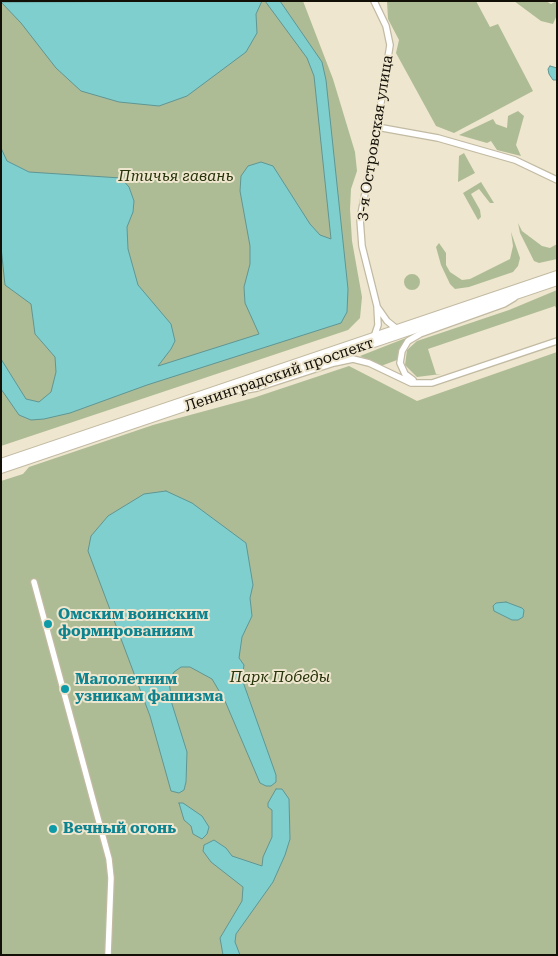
<!DOCTYPE html>
<html>
<head>
<meta charset="utf-8">
<style>
	body { margin:0 }
	#map { position:relative; width:558px; height:956px; overflow:hidden; background:#eee6ce; font-family:"Roboto Serif",serif }
	canvas { display:block }
	.frame { position:absolute; inset:0; border:2px solid #131008; pointer-events:none }
</style>
</head>
<body>
<div id="map">
<canvas width="558" height="956"></canvas>
<div class="frame"></div>
</div>
<script>
const g = document.querySelector('canvas').getContext('2d');
g.lineJoin = 'round';
function fillPath(path, color) {
  g.fillStyle = color;
  g.fill(path, 'evenodd');
}
function shape(rows) {
  const path = new Path2D();
  for (const r of rows) {
    if (r.length === 3) {
      path.moveTo(r[0] + r[2], r[1]);
      path.arc(r[0], r[1], r[2], 0, 2 * Math.PI);
      continue;
    }
    path.moveTo(r[0], r[1]);
    for (let i = 2; i < r.length; i += 2) path.lineTo(r[i], r[i + 1]);
  }
  return path;
}
function trace(path, color, width, dash) {
  g.strokeStyle = color;
  g.lineWidth = width;
  g.lineCap = dash ? 'butt' : 'round';
  g.setLineDash(dash || []);
  g.stroke(path);
}
function drawText(font, color, halo, rows, align = 'center') {
  g.font = font + ' "Roboto Serif",serif';
  g.lineWidth = 4;
  g.setLineDash([]);
  g.textBaseline = 'middle';
  g.strokeStyle = halo;
  g.fillStyle = color;
  for (const [text, x, y, turn = 0] of rows) {
    g.save();
    g.translate(x, y);
    g.rotate((+turn || 0) * Math.PI / 180);
    g.textAlign = isNaN(turn) ? turn : align;
    if (halo) g.strokeText(text, 0, 0);
    g.fillText(text, 0, 0);
    g.restore();
  }
}
const green = shape([
	[1,1,303,1,333,79,355,152,357,171,351,189,350,209,352,241,362,297,360,318,348,330,1,446],
	[387,1,476,1,490,27,498,24,533,91,454,133,436,126,396,53,399,40,388,19],
	[514,1,546,1,551,4,557,1,557,15,553,24,541,21],
	[518,111,524,116,516,145,521,156,497,150,491,141,487,143,459,135,493,119,496,124,507,128,508,116],
	[464,153,475,173,458,182,459,156],
	[481,182,494,203,490,203,479,189,471,194,480,210,481,217,478,220,463,193],
	[518,223,522,231,542,246,550,248,557,244,557,259,539,263,534,261,520,233],
	[511,232,520,258,518,266,513,272,469,287,455,289,450,284,441,265,436,247,439,243,446,253,446,265,450,272,462,280,470,279,510,259,513,246],
	[412,282,8],
	[557,290,557,310,555,306,428,349,436,374,441,374,417,377,405,365,407,350,417,341,509,310],
	[411,336,400,348,397,360,381,366,360,356],
	[557,352,557,955,1,955,1,481,23,474,29,467,153,425,253,398,349,366,417,401]
]);
const water = shape([
	[262,1,256,14,257,33,246,52,187,96,159,106,119,102,81,91,56,68,21,23,1,2,262,1],
	[265,1,280,1,322,62,326,80,348,289,347,312,341,323,147,385,70,413,44,419,31,420,19,415,1,389,1,359,26,399,39,402,51,392,56,372,55,357,35,334,31,304,5,285,1,247,1,148,7,161,29,172,121,178,129,187,134,201,133,212,127,227,128,249,138,285,171,324,175,341,171,349,158,366,259,334,245,303,244,287,250,264,250,246,240,191,241,176,248,166,261,162,273,166,310,224,320,235,331,239,314,76,307,58,265,1],
	[550,66,557,68,557,80,553,80,549,74,548,69,550,66],
	[166,491,192,503,246,543,253,585,250,598,252,616,242,637,239,658,244,665,242,679,276,775,276,782,271,786,266,786,260,783,225,701,212,679,190,667,181,667,174,672,169,681,172,704,187,752,186,782,184,790,179,793,171,791,150,716,88,551,91,536,108,516,144,494,166,491],
	[506,602,522,608,524,610,523,617,518,620,512,620,494,611,493,606,496,603,506,602],
	[276,789,282,789,289,799,290,839,285,855,273,882,236,934,235,942,240,955,223,955,220,938,242,901,243,887,211,862,203,851,204,845,214,840,226,848,232,856,262,866,263,857,272,837,272,810,268,807,268,803,276,789],
	[179,803,183,803,202,816,209,827,207,834,202,839,193,834,191,826,184,820,179,803]
]);
const minor = shape([
	[377,127,438,138,515,160,557,180],
	[378,308,387,321,397,329],
	[374,337,378,325,377,306,362,246,360,219,374,147,390,45,386,26,374,1],
	[413,380,405,374,400,363,402,351,408,341,420,334,504,304,514,298],
	[240,391,257,388,334,363,353,359,369,363,411,383,432,383,557,341],
	[34,582,109,859,111,878,108,955]
]);
const major = shape([
	[1,463,557,275],
	[1,469,557,281]
]);
const markers = [
	[48,624,5,"#0f9aa8"],
	[65,689,5,"#0f9aa8"],
	[53,829,5,"#0f9aa8"]
];
const streetNames = [
	["3-я Островская улица",375,138,-81],
	["Ленинградский проспект",279,375,-19]
];
const parkNames = [
	["Птичья гавань",176,177],
	["Парк Победы",280,678]
];
const cultureNames = [
	["Омским воинским",58,615],
	["формированиям",58,632],
	["Малолетним",75,680],
	["узникам фашизма",75,697],
	["Вечный огонь",63,829]
];
fillPath(green, '#aebc96');
fillPath(water, '#80cfcf');
trace(water, '#5f9693', 1);
trace(minor, '#c2baa3', 8);
trace(major, '#c2baa3', 10);
trace(minor, '#fff', 5.5);
trace(major, '#fff', 8);
for (const [x, y, r, color] of markers) {
  const dot = new Path2D();
  dot.arc(x, y, r, 0, 2 * Math.PI);
  g.fillStyle = color;
  g.fill(dot);
  trace(dot, '#eee6ce', 2);
}
drawText('15px', '#131008', '#eee6ce', streetNames);
drawText('italic 15px', '#273309', '#eee6ce', parkNames);
drawText('bold 15px', '#0d838f', '#eee6ce', cultureNames, 'left');
</script>
</body>
</html>
